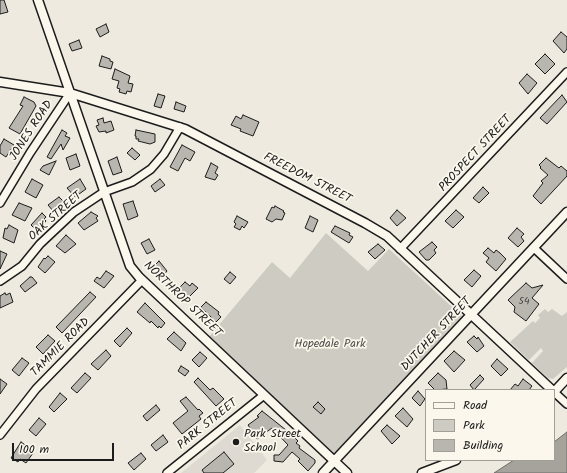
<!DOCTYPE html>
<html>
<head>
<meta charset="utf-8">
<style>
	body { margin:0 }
	#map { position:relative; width:567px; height:473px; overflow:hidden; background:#eeeadf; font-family:Kalam,sans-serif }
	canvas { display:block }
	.legend { position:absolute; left:425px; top:389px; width:130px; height:72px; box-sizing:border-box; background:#fbf7ec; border:1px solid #a29f99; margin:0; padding:5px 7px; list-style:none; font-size:12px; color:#1c1c1c }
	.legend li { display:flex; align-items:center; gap:8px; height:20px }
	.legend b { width:20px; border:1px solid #a29f99 }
	.scale { position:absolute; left:12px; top:443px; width:102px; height:18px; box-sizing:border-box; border:2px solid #1c1c1c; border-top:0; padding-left:5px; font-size:12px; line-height:14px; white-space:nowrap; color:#1c1c1c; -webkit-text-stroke:3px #fbf7ec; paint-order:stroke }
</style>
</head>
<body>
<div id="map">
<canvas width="567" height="473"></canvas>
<ul class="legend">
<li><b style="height:5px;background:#fbf7ec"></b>Road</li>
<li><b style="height:11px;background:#ceccc2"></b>Park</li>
<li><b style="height:11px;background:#b9b6af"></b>Building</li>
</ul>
<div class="scale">100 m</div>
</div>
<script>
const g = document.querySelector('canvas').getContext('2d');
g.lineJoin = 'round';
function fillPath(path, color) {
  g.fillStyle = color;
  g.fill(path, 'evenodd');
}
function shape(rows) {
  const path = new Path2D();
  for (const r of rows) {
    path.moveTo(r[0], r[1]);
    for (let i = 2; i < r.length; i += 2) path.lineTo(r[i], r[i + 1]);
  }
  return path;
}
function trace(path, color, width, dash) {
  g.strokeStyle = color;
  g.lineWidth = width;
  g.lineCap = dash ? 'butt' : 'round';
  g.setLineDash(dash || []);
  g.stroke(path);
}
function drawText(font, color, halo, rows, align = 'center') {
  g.font = font + ' Kalam,sans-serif';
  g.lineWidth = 3.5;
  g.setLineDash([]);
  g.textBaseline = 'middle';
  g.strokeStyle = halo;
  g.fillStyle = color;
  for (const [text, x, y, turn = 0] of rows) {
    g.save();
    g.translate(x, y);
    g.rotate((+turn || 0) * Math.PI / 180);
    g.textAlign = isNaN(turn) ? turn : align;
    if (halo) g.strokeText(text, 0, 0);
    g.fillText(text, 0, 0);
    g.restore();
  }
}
const built = shape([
	[240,425,267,460,254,473,181,473]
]);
const green = shape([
	[326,233,368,271,389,249,463,317,334,455,208,338,272,262,290,278],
	[545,309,548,312,552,309,562,316,567,312,567,367,553,379,548,378,532,363,543,351,541,348,529,360,510,342,533,321,535,323,540,318,538,315]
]);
const water = shape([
	[567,432,567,473,494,473,514,460,554,460,554,442,567,432]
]);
const building = shape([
	[0,0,4,0,8,12,0,14,0,0],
	[106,24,109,32,100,37,96,29,106,24],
	[561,32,567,37,567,49,564,53,553,41,561,32],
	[79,40,82,48,72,51,69,44,79,40],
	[545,54,555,64,545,74,535,64,545,54],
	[102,56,110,59,110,61,113,62,111,69,99,66,102,56],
	[115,69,130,76,128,83,133,84,131,92,127,91,126,94,119,92,120,89,117,88,119,81,112,79,115,69],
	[527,74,537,83,528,94,519,83,527,74],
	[158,94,165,96,161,108,154,106,158,94],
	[562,95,567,102,547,124,540,118,562,95],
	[24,97,34,102,36,106,20,134,9,128,23,106,20,105,24,97],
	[176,102,186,106,184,112,174,109,176,102],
	[243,115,259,122,253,136,240,131,241,129,231,125,236,116,241,119,243,115],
	[103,118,104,123,111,121,114,130,106,133,106,131,99,132,96,126,99,125,97,120,103,118],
	[62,130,67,133,65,136,70,138,63,150,61,144,51,159,47,157,62,130],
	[136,130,155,134,155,142,150,144,138,141,139,139,136,139,136,136,135,136,136,130],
	[4,139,14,145,6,157,0,153,0,146,4,139],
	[182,145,195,152,190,161,185,158,178,171,170,167,182,145],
	[132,148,140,155,135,160,127,153,132,148],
	[76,154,80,166,70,170,66,158,76,154],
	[117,157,122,172,113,175,108,161,117,157],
	[546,158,559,168,561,166,567,171,567,176,541,204,533,196,543,183,541,181,548,175,540,168,541,167,539,165,546,158],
	[56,161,49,175,40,170,43,166,56,161],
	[211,163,218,167,215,173,218,175,215,180,205,177,211,163],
	[32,179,43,185,36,198,25,192,32,179],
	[80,179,86,189,75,197,67,188,80,179],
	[160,179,165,185,155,192,151,186,160,179],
	[483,187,489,193,479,203,473,198,483,187],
	[59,197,65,203,54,212,48,205,59,197],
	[133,201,138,216,128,220,123,204,133,201],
	[19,203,32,208,25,221,12,215,19,203],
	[275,206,284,211,283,212,285,213,282,220,276,219,272,222,266,219,272,207,274,208,275,206],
	[397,210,406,218,397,226,390,218,397,210],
	[456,210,464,217,453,228,445,221,456,210],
	[91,212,98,216,96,218,98,221,84,230,78,223,91,212],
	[42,213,46,217,44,219,46,221,37,231,31,225,42,213],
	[237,216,248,222,244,228,242,226,240,230,234,227,236,224,234,222,237,216],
	[310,216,318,220,313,232,305,228,310,216],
	[9,225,18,230,14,243,3,238,5,228,7,229,9,225],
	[335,226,350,233,349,235,353,237,349,243,331,232,335,226],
	[517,228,524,234,521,237,524,241,518,247,508,238,517,228],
	[66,235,76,244,65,253,56,246,66,235],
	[149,239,155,250,147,254,141,243,149,239],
	[432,242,437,247,434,250,436,253,429,260,426,260,419,252,432,242],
	[378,244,385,250,375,259,368,252,378,244],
	[488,248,494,253,496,250,500,253,506,259,496,271,486,262,489,258,483,253,488,248],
	[0,251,7,254,0,269,0,251],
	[48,256,55,262,45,273,38,267,44,258,45,259,48,256],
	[159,261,167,271,162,277,152,268,159,261],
	[474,270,481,276,472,287,464,280,474,270],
	[106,271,114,276,104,288,94,281,97,277,100,279,106,271],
	[230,272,236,277,230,284,224,279,230,272],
	[30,277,32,277,37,283,25,292,20,286,30,277],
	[185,282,190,286,192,283,198,288,189,297,178,289,185,282],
	[526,283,532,288,543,285,532,298,539,304,526,321,514,312,515,307,508,300,526,283],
	[90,292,96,297,62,333,56,327,90,292],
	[5,293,6,295,10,293,13,302,0,308,0,296,5,293],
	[206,302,219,312,218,314,221,317,216,322,201,307,206,302],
	[145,303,165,323,161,328,159,326,158,328,151,321,150,323,137,312,145,303],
	[127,328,132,333,120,347,114,341,127,328],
	[174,332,186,343,181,351,167,339,174,332],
	[48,335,55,341,43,354,36,347,48,335],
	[474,336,477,339,478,337,484,346,477,352,467,342,474,336],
	[106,350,111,356,98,370,91,364,106,350],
	[454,351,465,360,454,372,444,361,454,351],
	[200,352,207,358,199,367,192,360,200,352],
	[22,358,29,363,19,376,12,370,22,358],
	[497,359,508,369,501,376,491,366,497,359],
	[181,366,189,371,185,376,178,371,181,366],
	[85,373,91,378,77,393,71,388,85,373],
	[438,373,446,380,447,389,435,390,428,383,438,373],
	[480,375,484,379,474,390,470,385,480,375],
	[198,378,210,390,213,388,224,399,216,406,194,382,198,378],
	[0,379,7,384,0,394,0,379],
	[523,379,532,386,529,390,510,390,515,384,518,386,523,379],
	[418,391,425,399,420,406,412,398,418,391],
	[60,393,67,399,54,412,49,407,60,393],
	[186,397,198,410,199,409,203,413,199,416,201,419,182,434,173,423,188,411,180,401,186,397],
	[318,402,325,409,321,414,313,407,318,402],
	[156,405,160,410,147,421,143,416,156,405],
	[403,408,413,419,407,427,395,416,403,408],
	[262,411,291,434,298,441,296,443,300,446,299,448,315,460,315,463,308,471,298,461,300,459,292,452,283,462,274,461,274,455,279,455,288,445,272,428,257,439,248,429,250,428,248,425,259,417,257,416,262,411],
	[39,418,46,424,36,436,29,430,39,418],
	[387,425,400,436,392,444,381,431,387,425],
	[163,435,168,442,156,451,151,445,163,435],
	[21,442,28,447,27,449,33,453,26,463,20,459,18,462,11,458,21,442],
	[224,452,234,464,223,473,204,473,202,470,224,452],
	[141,453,146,459,134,470,128,463,141,453]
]);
const minor = shape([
	[0,203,30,153,70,93],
	[534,248,567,279],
	[400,249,567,72],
	[0,281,22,266,40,244,74,212,104,192,132,182,151,169,164,154,180,127],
	[554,392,567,404],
	[0,435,36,389,142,280],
	[167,473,264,395]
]);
const tertiary = shape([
	[38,0,130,266,139,277,347,473],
	[0,82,70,93,185,129,365,223,387,236,552,390],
	[554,392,567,378],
	[323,473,567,212],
	[422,473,456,460]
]);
const markers = [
	[236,442,4,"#1c1c1c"]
];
const numberNames = [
	["54",524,302]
];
const streetNames = [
	["JONES ROAD",32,131,-57],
	["PROSPECT STREET",476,154,-47],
	["FREEDOM STREET",307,179,27],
	["OAK STREET",56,217,-42],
	["NORTHROP STREET",182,300,44],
	["DUTCHER STREET",437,335,-47],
	["TAMMIE ROAD",61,348,-45],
	["PARK STREET",208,425,-39]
];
const parkNames = [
	["Hopedale Park",330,345]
];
const poiNames = [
	["Park Street",244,435],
	["School",244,449]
];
fillPath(built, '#dedad1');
fillPath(green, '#ceccc2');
fillPath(water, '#a6a39d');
trace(water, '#6f6d69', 1);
fillPath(building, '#b9b6af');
trace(building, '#1c1c1c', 1);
trace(minor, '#1c1c1c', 10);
trace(tertiary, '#1c1c1c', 11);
trace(minor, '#fbf7ec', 7);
trace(tertiary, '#fbf7ec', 8);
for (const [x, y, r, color] of markers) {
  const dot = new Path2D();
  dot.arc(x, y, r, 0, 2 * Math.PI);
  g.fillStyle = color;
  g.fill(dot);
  trace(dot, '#fbf7ec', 1.5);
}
drawText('10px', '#434241', null, numberNames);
drawText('12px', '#1c1c1c', '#fbf7ec', streetNames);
drawText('12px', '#51514e', '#fbf7ec', parkNames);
drawText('12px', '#1c1c1c', '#fbf7ec', poiNames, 'left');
</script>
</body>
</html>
